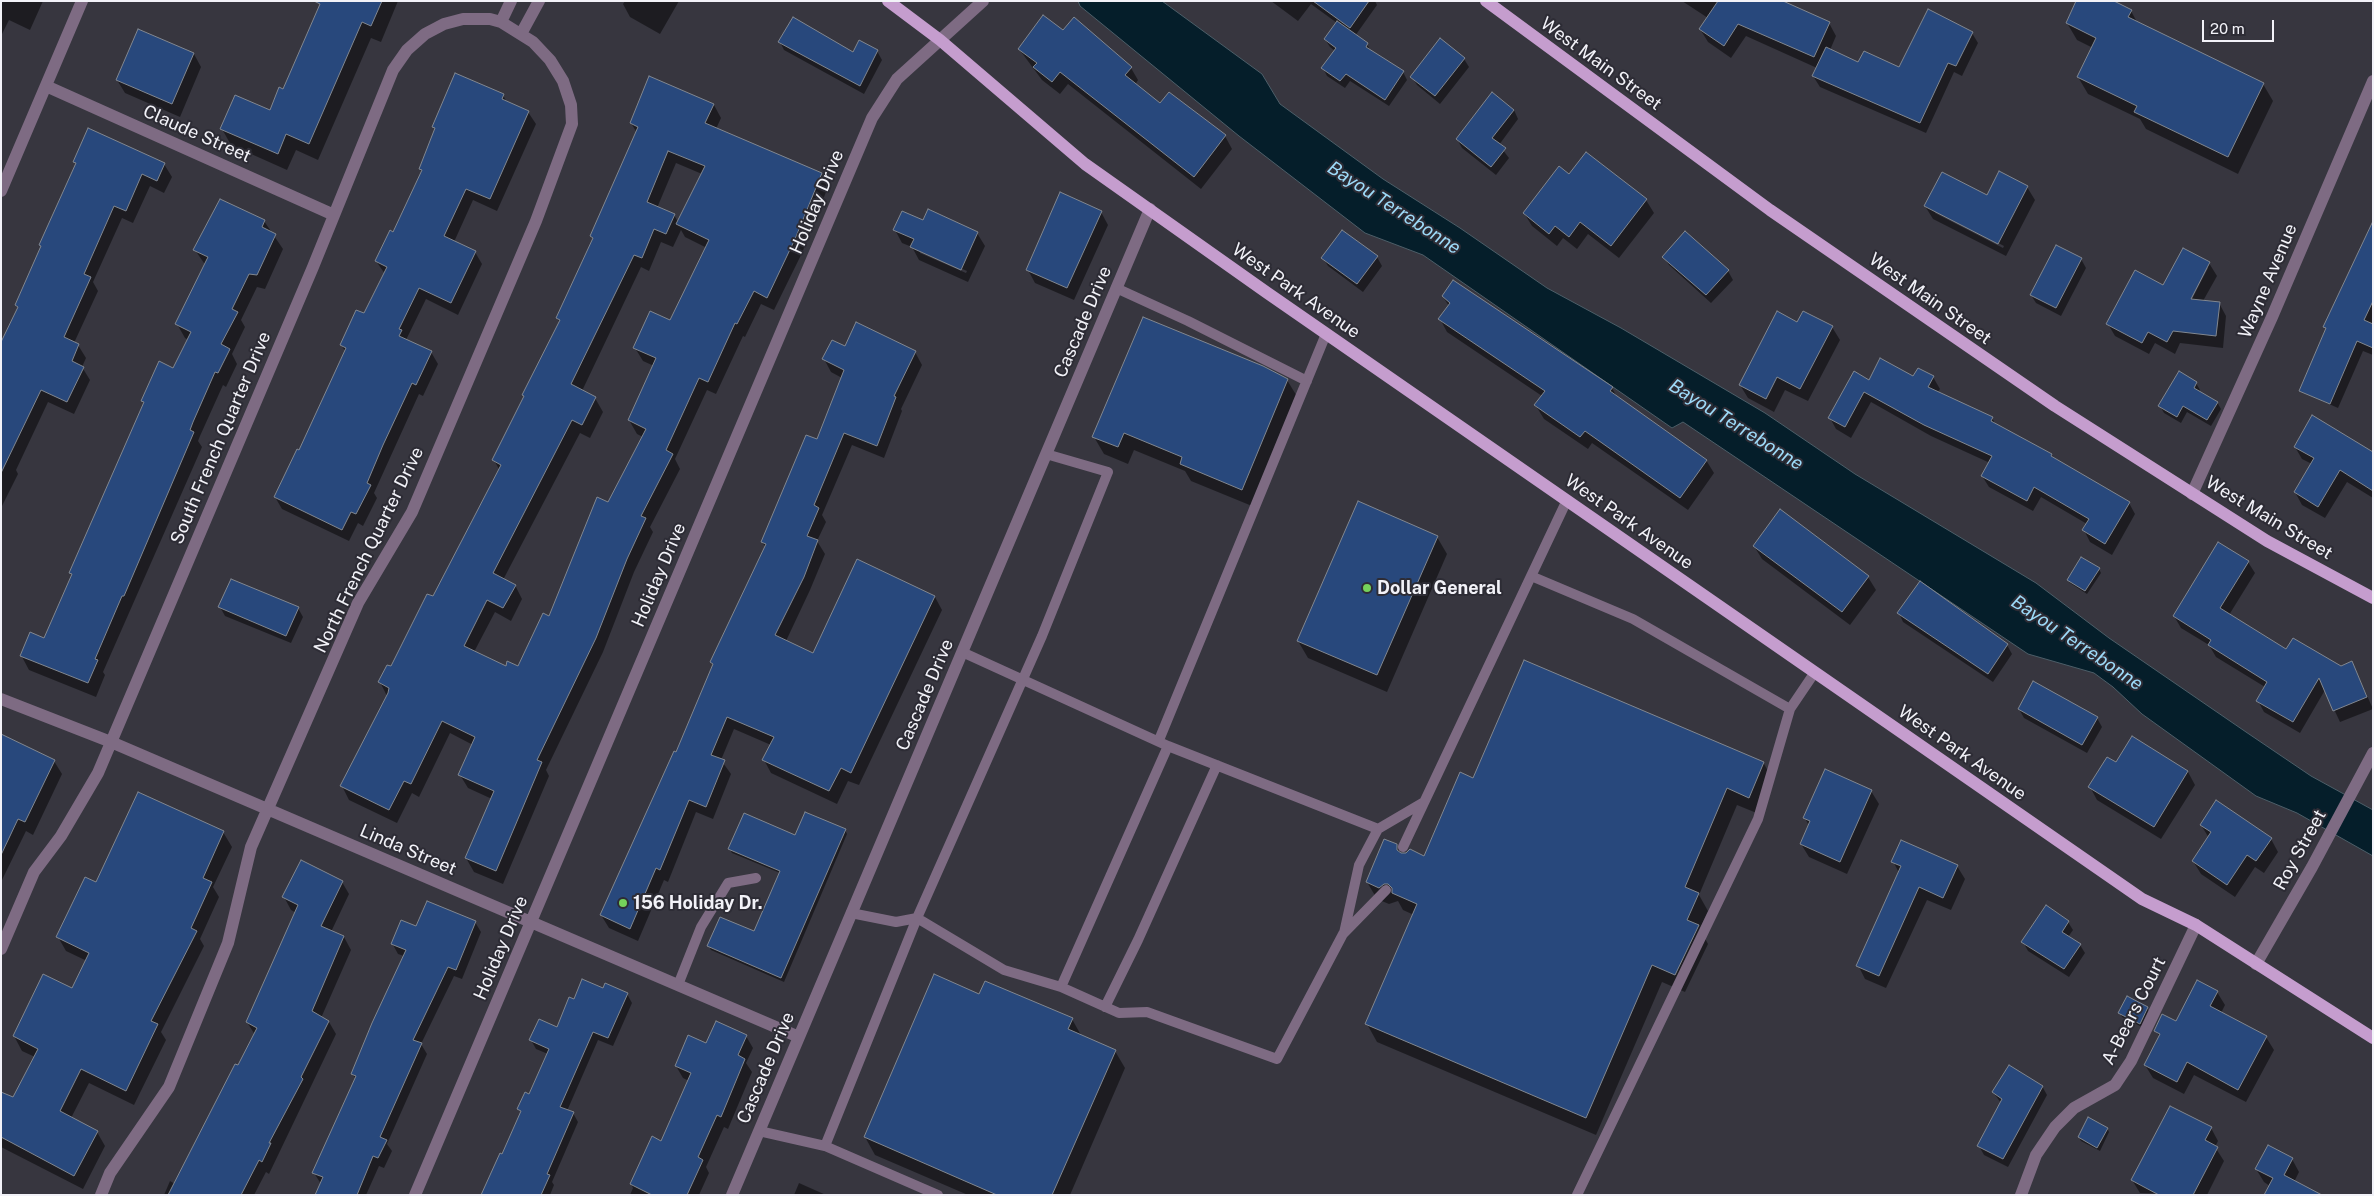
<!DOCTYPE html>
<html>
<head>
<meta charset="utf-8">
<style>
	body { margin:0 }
	#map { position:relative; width:2374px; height:1196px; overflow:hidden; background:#37363f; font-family:"Public Sans",sans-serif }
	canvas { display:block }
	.frame { position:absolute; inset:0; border:2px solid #f2f2f8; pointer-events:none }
	.scale { position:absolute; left:2202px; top:20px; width:72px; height:22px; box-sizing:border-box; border:2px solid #f2f2f8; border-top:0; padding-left:6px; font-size:15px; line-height:18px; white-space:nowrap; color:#f2f2f8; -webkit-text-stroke:4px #2d2c35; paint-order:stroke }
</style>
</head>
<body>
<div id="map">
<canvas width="2374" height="1196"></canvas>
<div class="frame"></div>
<div class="scale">20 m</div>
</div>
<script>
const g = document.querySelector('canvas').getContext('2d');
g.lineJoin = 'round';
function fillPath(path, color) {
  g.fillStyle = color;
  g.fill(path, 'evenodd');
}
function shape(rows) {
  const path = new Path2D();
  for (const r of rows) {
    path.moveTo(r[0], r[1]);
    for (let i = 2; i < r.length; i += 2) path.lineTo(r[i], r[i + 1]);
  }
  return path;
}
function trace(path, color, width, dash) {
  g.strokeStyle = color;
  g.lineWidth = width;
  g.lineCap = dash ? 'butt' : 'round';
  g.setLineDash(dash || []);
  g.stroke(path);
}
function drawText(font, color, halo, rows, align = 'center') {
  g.font = font + ' "Public Sans",sans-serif';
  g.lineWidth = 4;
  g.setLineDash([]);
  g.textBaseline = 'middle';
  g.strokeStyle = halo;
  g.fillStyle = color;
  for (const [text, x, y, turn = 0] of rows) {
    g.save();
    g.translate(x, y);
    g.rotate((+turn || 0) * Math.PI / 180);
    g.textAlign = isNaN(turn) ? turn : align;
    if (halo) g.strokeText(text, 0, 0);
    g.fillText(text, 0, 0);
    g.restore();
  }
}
const water = shape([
	[1078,1,1162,1,1262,74,1280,104,1383,179,1460,228,1547,288,1621,328,1765,413,1855,474,2036,583,2109,638,2246,732,2311,776,2373,810,2373,856,2297,813,2256,796,2142,714,2113,687,2094,673,2028,654,1683,422,1672,428,1423,255,1365,233,1239,136,1080,6,1078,1]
]);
const shadow = shape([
	[1,1,43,1,30,30,9,20,1,36],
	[322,1,398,1,381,42,371,38,318,160,296,150,287,170,231,145,222,129,270,112,283,90],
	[625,1,679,1,660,34,630,17,623,4],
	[1271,1,1375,1,1377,5,1355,36,1367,44,1371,52,1403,72,1407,80,1389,106,1350,81,1345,88,1327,76,1323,68,1335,51,1330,47,1325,39,1337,23,1311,4,1298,21],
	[1682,1,1780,1,1829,23,1836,36,1830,50,1859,64,1899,69,1972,33,1978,43,1962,76,1954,72,1926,133,1820,87,1813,76,1817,68,1746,36,1731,58,1708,42,1700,29,1708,18],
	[2131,11,2138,24,2263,84,2273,101,2238,174,2146,129,2140,119,2088,94,2078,77,2093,48,2077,40,2067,23],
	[139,31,194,54,201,67,180,117,125,93,117,80],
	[1064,32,1131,68,1138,80,1135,85,1160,105,1169,93,1225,136,1232,149,1201,189,1068,84,1060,94,1042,80,1019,49],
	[780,42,854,54,877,51,882,60,864,94,784,50],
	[1464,59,1469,67,1440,104,1417,85,1412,77],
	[650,77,714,105,721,118,716,129,821,174,828,187,802,253,774,310,761,304,745,337,743,336,716,394,707,390,675,459,680,469,650,527,653,532,634,572,603,652,546,770,549,776,503,884,474,872,466,858,492,799,468,788,460,775,473,745,450,733,419,797,412,793,397,823,349,800,342,786,387,696,380,682,391,668,433,598,500,471,494,460,560,323,557,318,593,240,591,236,637,133,631,123],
	[676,163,702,174,678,222,674,215,657,208],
	[681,230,685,237,707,248,670,322,635,348,643,361,654,366,629,420,637,434,643,437,550,618,519,668,506,667,474,652,495,612,511,621,522,599,515,585,503,580,580,433,590,438,603,412,595,398,582,391,641,267,649,271,661,242,673,247],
	[503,95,507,103,528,112,536,124,497,211,473,200,454,242,475,252,482,264,458,315,426,299,406,340,431,352,438,364,423,396,419,394,374,493,377,498,363,526,358,523,349,541,282,509,275,497,299,452,346,352,341,345,365,315,385,274,376,261,393,234,422,173,420,169,435,130,434,127],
	[1514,110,1518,119,1499,145,1509,158,1496,175,1462,148,1457,139],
	[1586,154,1646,200,1654,213,1619,258,1588,234,1577,249,1563,238,1557,246,1532,226,1524,213,1569,176],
	[75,162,164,164,172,177,164,193,150,186,133,223,122,218,93,282,98,291,74,343,78,345,86,358,82,367,90,380,74,414,48,402,16,470,18,474,1,508,1,345,18,309,16,305,42,248,40,245,76,165],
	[2027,187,2035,200,2006,256,1933,219,1925,206,1988,197],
	[1935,210,2004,246,2003,248,1935,213],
	[1101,212,1108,225,1074,300,1035,283,1028,270],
	[264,221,283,249,265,289,257,287,241,320,245,327,232,354,237,364,226,387,223,385,200,436,198,441,202,447,103,672,105,675,96,697,29,670,21,655,45,640,73,577,70,573,144,404,142,401,174,369,188,340,185,338,177,324,206,266,195,250],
	[2373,224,2373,355,2363,351,2338,408,2309,395,2327,330,2325,327],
	[895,230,977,233,985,246,968,282,919,260,912,247,902,243],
	[920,250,967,271,966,273,920,253],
	[2183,249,2209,263,2217,276,2203,301,2219,303,2226,316,2223,348,2180,343,2175,354,2155,343,2149,354,2115,336,2108,324,2163,286],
	[2206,268,2208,268,2189,305,2187,304],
	[1377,257,1382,266,1363,292,1328,266,1323,258],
	[1664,257,1728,271,1733,280,1711,303,1669,265],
	[2081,259,2086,268,2061,316,2036,303,2031,295],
	[1443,297,1612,388,1617,397,1706,460,1714,473,1688,510,1592,443,1588,449,1544,419,1536,406,1542,396,1447,332,1440,319,1449,306],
	[1798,323,1832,327,1840,340,1808,401,1785,390,1774,412,1748,398,1740,385],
	[845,348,915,352,922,365,901,409,902,411,884,458,852,445,822,515,826,522,817,541,825,554,810,590,786,641,814,655,935,597,942,610,859,785,848,781,837,804,771,773,764,760,771,745,734,729,721,760,731,774,713,819,696,812,668,882,664,880,638,941,609,928,601,915,676,753,713,666,711,662,766,548,762,542,817,441,842,378,831,372,824,359],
	[1262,368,1287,380,1298,398,1252,506,1191,481,1185,471,1134,450,1128,464,1104,454,1094,437],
	[1933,377,1940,389,1937,393,1992,418,1996,425,2052,455,2054,460,2129,503,2135,514,2112,555,2090,542,2084,530,2087,524,2041,497,2033,511,1989,487,1982,476,1990,463,1931,436,1871,402,1851,438,1836,429,1830,418,1869,382],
	[2196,383,2200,390,2199,392,2217,402,2221,409,2211,426,2187,412,2181,423,2164,413,2160,406],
	[2295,447,2373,453,2373,498,2347,482,2325,518,2302,505,2295,492,2312,464,2302,459],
	[1437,537,1447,554,1387,692,1308,658,1298,641],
	[1754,546,1868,577,1876,590,1850,625,1762,559],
	[2248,562,2255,573,2229,615,2287,651,2341,667,2352,662,2373,709,2340,722,2325,690,2300,733,2264,712,2258,701,2265,687,2216,657,2209,645,2181,628,2174,616],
	[2099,569,2101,573,2087,594,2070,583,2068,580],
	[1920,582,2007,645,2012,654,1993,682,1903,622,1899,613],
	[220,607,298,608,303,617,291,643,225,616],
	[2019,709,2097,718,2102,727,2087,753,2024,718],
	[2,736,54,761,62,774,33,835,26,831,1,882],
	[2132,738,2188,772,2195,785,2161,839,2097,800,2090,787,2116,764],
	[1763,762,1773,780,1759,814,1737,805,1699,895,1708,911,1700,929,1708,944,1685,992,1662,982,1596,1135,1377,1042,1367,1024,1414,915,1403,910,1398,901,1389,904,1377,899,1367,882,1396,845,1402,855,1425,857,1474,780],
	[1871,791,1879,804,1847,874,1809,857,1801,844,1809,826,1805,818],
	[2201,825,2271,839,2278,852,2264,873,2255,867,2235,897,2201,874,2193,861,2209,838],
	[845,830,847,834,784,982,711,950,709,946,755,933,780,873,732,853,730,849],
	[223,832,232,847,213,887,219,897,200,939,204,946,161,1032,166,1040,134,1105,89,1083,71,1118,97,1132,105,1146,83,1189,1,1147,1,1093,13,1099,35,1057,22,1051,14,1036,73,990,87,961,66,951,58,937,97,884],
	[1893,861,1957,866,1965,879,1951,910,1927,900,1886,988,1865,979,1858,965,1899,873],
	[342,882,349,894,331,932,344,937,351,950,321,1018,329,1022,336,1034,269,1174,266,1172,254,1195,164,1195,170,1181,175,1184,255,1035,247,1022,296,913,291,910,284,897],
	[475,922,481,932,462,979,454,976,421,1044,427,1054,387,1144,392,1151,384,1168,379,1166,366,1195,317,1195,321,1184,314,1173,356,1079,352,1074,404,956,398,954,392,943,417,928],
	[2068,922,2073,930,2068,937,2080,945,2085,953,2069,977,2028,951,2023,942],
	[603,990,627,994,632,1003,613,1046,598,1040,567,1111,573,1113,578,1122,552,1182,554,1185,550,1195,484,1195,521,1113,519,1109,530,1095,548,1054,536,1049,531,1040,557,1029,574,1001],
	[2217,992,2225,1005,2221,1013,2266,1037,2274,1050,2246,1102,2194,1075,2184,1094,2153,1078,2145,1065,2160,1037,2156,1031,2177,1023],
	[980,996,1072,1019,1082,1037,1115,1051,1125,1068,1070,1195,968,1195,875,1155,865,1137],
	[2147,1008,2149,1012,2142,1027,2122,1017,2120,1013],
	[746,1036,753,1048,746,1063,752,1072,728,1129,724,1127,706,1167,709,1173,699,1195,630,1195,633,1188,631,1184,662,1142,689,1081,683,1078,676,1066],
	[2042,1086,2047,1095,2008,1167,1984,1155,1979,1146,2001,1103,1993,1092],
	[2107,1128,2109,1132,2100,1151,2081,1141,2079,1137],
	[2211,1128,2218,1141,2215,1147,2224,1161,2207,1195,2140,1193,2132,1180],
	[2292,1159,2299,1172,2294,1182,2270,1186,2264,1182,2256,1169],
	[799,1183,826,1195,794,1195]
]);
const building = shape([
	[314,1,382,1,371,26,362,22,309,144,286,134,278,154,220,129,235,95,270,110,279,87,283,89,320,4,314,1],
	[1313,1,1369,1,1350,28,1313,1],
	[1718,1,1783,1,1830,22,1814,57,1738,24,1724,46,1699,29,1718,1],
	[2076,1,2114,1,2132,10,2128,17,2264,83,2228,157,2134,112,2137,106,2077,77,2096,38,2066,23,2076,1],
	[1928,9,1973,32,1956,66,1948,63,1920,123,1812,76,1826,47,1858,62,1864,51,1899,67,1928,9],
	[1043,15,1063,30,1074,17,1132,67,1125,75,1160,103,1169,92,1226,135,1194,177,1060,72,1052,82,1033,67,1037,63,1018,49,1043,15],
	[793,17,853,52,859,40,878,50,860,86,778,42,793,17],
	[1337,21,1368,43,1366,47,1404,71,1385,100,1346,74,1340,81,1321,68,1336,48,1324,39,1337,21],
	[138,29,194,53,172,104,116,80,138,29],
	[1440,38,1465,58,1435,96,1410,77,1440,38],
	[455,73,504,94,502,99,529,111,490,199,466,189,444,236,476,251,451,303,419,288,399,329,402,330,399,336,432,351,416,385,412,383,383,445,367,483,371,485,356,514,351,512,342,530,274,497,297,449,299,450,346,348,340,345,356,310,364,313,387,267,375,261,390,230,393,232,422,170,419,169,435,128,432,127,455,73],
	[649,76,714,104,705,123,822,173,795,239,767,298,754,291,737,324,735,323,708,382,699,378,666,450,673,454,641,516,646,518,627,559,596,638,537,760,542,762,496,871,465,858,494,791,458,775,475,737,442,721,411,784,404,781,389,810,340,786,388,693,389,688,378,682,387,665,391,666,427,594,433,596,501,465,492,460,524,396,522,395,560,320,556,318,593,238,590,236,638,127,630,123,649,76],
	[668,151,705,166,676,224,709,240,670,320,650,311,633,348,656,358,628,420,646,429,608,502,597,497,549,616,543,613,518,666,507,661,506,666,464,646,487,600,503,608,516,585,493,573,572,420,582,425,596,397,571,384,634,255,642,258,654,229,666,234,675,214,647,202,668,151],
	[1492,92,1514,110,1492,138,1506,148,1491,167,1456,139,1492,92],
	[88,128,165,163,157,181,142,174,126,211,114,206,84,274,91,277,64,337,79,344,72,361,84,367,67,402,41,390,1,473,1,342,18,307,15,305,41,246,39,245,76,163,73,162,88,128],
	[1586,152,1647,199,1611,246,1580,222,1569,237,1555,226,1549,234,1523,213,1559,166,1569,174,1586,152],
	[1999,171,2028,186,1998,244,1924,206,1942,172,1987,195,1999,171],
	[1060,192,1102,211,1067,288,1026,270,1060,192],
	[220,199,265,220,262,227,276,234,257,275,249,274,232,309,238,312,221,344,230,349,218,373,215,372,193,422,190,430,194,432,124,596,122,596,95,659,98,660,88,683,20,656,30,632,44,638,72,574,69,573,144,402,141,401,159,361,173,368,191,332,175,324,208,257,193,250,220,199],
	[928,209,978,232,961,270,910,247,914,239,893,230,902,211,923,220,928,209],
	[2373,221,2373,301,2364,320,2373,324,2373,348,2357,341,2330,404,2299,391,2326,328,2323,327,2373,221],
	[1342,230,1378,256,1357,284,1321,258,1342,230],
	[1685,231,1729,270,1706,295,1662,257,1685,231],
	[2056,245,2082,258,2056,308,2030,295,2056,245],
	[2183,248,2210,262,2191,299,2220,302,2216,336,2173,331,2167,342,2148,332,2142,343,2106,324,2135,270,2163,285,2183,248],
	[1453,280,1613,387,1610,391,1707,460,1680,498,1585,431,1580,437,1534,405,1545,391,1438,319,1450,303,1442,296,1453,280],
	[1777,311,1797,322,1803,311,1833,326,1800,389,1777,377,1766,399,1739,385,1777,311],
	[1143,317,1263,366,1288,379,1242,490,1180,464,1182,457,1124,433,1118,447,1092,437,1143,317],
	[856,322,916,351,894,396,896,397,877,446,844,433,814,505,819,508,807,536,818,540,804,577,775,635,813,653,857,559,935,596,851,773,841,768,829,791,762,760,774,737,727,717,711,755,725,760,706,807,689,800,660,870,656,868,630,929,600,915,674,751,676,752,713,664,710,662,766,544,761,542,806,435,817,439,844,370,822,359,832,340,845,346,856,322],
	[1880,358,1913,376,1918,368,1934,376,1928,387,1993,417,1991,421,2052,454,2051,456,2130,502,2105,544,2082,530,2089,519,2034,487,2027,501,1981,476,1992,456,1924,425,1864,392,1845,427,1828,418,1854,371,1869,380,1880,358],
	[2179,371,2197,382,2194,388,2218,402,2207,420,2183,406,2177,417,2158,406,2179,371],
	[2312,415,2373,452,2373,491,2340,470,2318,507,2294,492,2314,458,2294,447,2312,415],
	[1358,501,1438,536,1377,675,1297,641,1358,501],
	[1780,509,1869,576,1842,612,1753,546,1780,509],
	[2218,542,2249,561,2220,608,2286,649,2293,638,2341,666,2352,661,2367,697,2333,711,2319,678,2293,722,2256,701,2267,682,2208,645,2211,640,2173,616,2218,542],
	[2081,557,2100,568,2085,591,2067,580,2081,557],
	[231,579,299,607,286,636,218,607,231,579],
	[1920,581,2008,644,1988,674,1897,613,1920,581],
	[1524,660,1764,762,1749,798,1727,788,1685,887,1699,893,1687,920,1699,925,1675,975,1652,965,1586,1118,1365,1024,1417,904,1392,893,1392,888,1388,884,1384,884,1379,888,1366,882,1384,839,1397,844,1397,850,1401,853,1406,853,1410,849,1424,856,1460,772,1473,778,1524,660],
	[2033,681,2098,717,2082,745,2018,709,2033,681],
	[1,734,55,760,25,822,18,819,1,855,1,734],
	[2132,736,2188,771,2154,827,2088,787,2107,757,2116,762,2132,736],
	[1825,769,1872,790,1840,862,1800,844,1810,821,1803,818,1825,769],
	[138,792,224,831,203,878,212,882,191,928,197,931,151,1021,158,1024,126,1091,81,1069,60,1111,98,1131,74,1176,1,1137,1,1092,13,1097,38,1049,13,1036,43,974,72,988,89,953,56,937,85,877,96,882,138,792],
	[2216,800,2272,838,2256,861,2247,855,2227,885,2192,861,2211,832,2200,825,2216,800],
	[805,812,846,829,781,978,707,946,720,917,754,931,780,871,728,849,744,813,795,835,805,812],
	[1901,840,1958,865,1943,898,1919,887,1879,976,1856,966,1901,866,1891,862,1901,840],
	[301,860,343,881,321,926,344,936,312,1011,329,1021,301,1077,303,1079,269,1143,271,1143,262,1162,259,1160,241,1195,168,1195,235,1064,238,1065,257,1028,246,1022,298,905,282,897,301,860],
	[427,901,476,921,456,970,448,967,413,1040,422,1043,380,1137,387,1140,378,1158,373,1156,357,1195,315,1195,323,1177,312,1173,356,1076,351,1074,372,1023,406,950,391,944,401,920,416,926,427,901],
	[2046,905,2069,921,2062,932,2081,944,2064,969,2021,942,2046,905],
	[934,974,979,994,985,981,1073,1018,1068,1029,1116,1050,1052,1195,997,1195,864,1137,934,974],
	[582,979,603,988,605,983,628,993,608,1038,593,1032,560,1107,574,1112,547,1174,550,1175,541,1195,481,1195,500,1153,502,1154,521,1111,517,1109,525,1092,529,1094,549,1049,529,1040,539,1019,557,1027,569,997,574,999,582,979],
	[2197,980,2218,991,2210,1006,2267,1036,2238,1090,2187,1062,2177,1082,2144,1065,2160,1034,2154,1031,2162,1014,2176,1021,2197,980],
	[2127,996,2148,1007,2140,1024,2118,1013,2127,996],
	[716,1021,747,1035,738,1055,745,1059,721,1117,717,1115,698,1157,703,1160,687,1195,652,1195,630,1184,652,1136,661,1141,691,1073,675,1066,688,1035,706,1043,716,1021],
	[2009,1065,2043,1086,2003,1159,1977,1146,2002,1099,1992,1092,2009,1065],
	[2170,1106,2212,1127,2205,1140,2218,1147,2193,1195,2159,1195,2131,1180,2170,1106],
	[2088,1117,2108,1128,2097,1148,2078,1137,2088,1117],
	[2268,1145,2293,1158,2284,1175,2322,1195,2264,1195,2273,1178,2255,1169,2268,1145]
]);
const service = shape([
	[1116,288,1188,321,1307,381],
	[1046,454,1108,472,1042,636,917,918,1004,970,1061,987,1119,1013,1147,1012,1277,1059,1343,934,1386,890],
	[1531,576,1633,619,1790,709,1815,672],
	[962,652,1168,746,1378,829],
	[1159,740,1326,334],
	[1403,847,1567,500],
	[851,913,896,922,917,918],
	[1344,933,1359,865,1378,829,1424,802],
	[678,985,701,927,728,883,756,878],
	[1061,987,1168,746],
	[1105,1007,1138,940,1217,765],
	[759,1131,825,1146,917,918],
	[825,1146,938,1195],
	[1577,1195,1758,819,1790,709]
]);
const minor = shape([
	[501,22,511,1],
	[521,34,539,1],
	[46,86,334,215],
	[1,191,82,1],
	[2192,494,2272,317,2373,81],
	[1,699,111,742,799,1037],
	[1,949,34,872,61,836,98,773,313,267,393,70,407,50,425,34,444,24,463,19,490,19,501,22,533,42,550,60,563,81,571,105,572,124,536,221,412,512,358,603,251,847,228,943,169,1087,110,1173,101,1195],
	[2256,964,2312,867,2373,753],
	[415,1195,872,118,897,79,983,1],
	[732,1195,1150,209],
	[2021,1195,2036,1155,2055,1127,2074,1108,2115,1085,2131,1061,2196,925]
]);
const primary = shape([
	[888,1,940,40,1085,164,1266,292,2142,899,2196,925,2373,1038],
	[1486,1,1770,210,2055,406,2267,541,2373,598]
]);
const markers = [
	[1367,588,5,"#75d25b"],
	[623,903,5,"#75d25b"]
];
const streetNames = [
	["West Main Street",1601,64,36],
	["Claude Street",197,134,24],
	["Holiday Drive",817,202,-67],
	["Wayne Avenue",2268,281,-67],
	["West Park Avenue",1296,291,35],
	["West Main Street",1930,299,35],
	["Cascade Drive",1083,322,-67],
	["South French Quarter Drive",221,438,-67],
	["West Main Street",2269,518,31],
	["West Park Avenue",1629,522,35],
	["North French Quarter Drive",369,550,-64],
	["Holiday Drive",659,575,-67],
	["Cascade Drive",925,695,-67],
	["West Park Avenue",1962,753,35],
	["Linda Street",408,850,23],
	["Roy Street",2300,850,-61],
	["Holiday Drive",501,948,-67],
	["A-Bears Court",2134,1011,-63],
	["Cascade Drive",766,1068,-67]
];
const poiNames = [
	["Dollar General",1377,588],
	["156 Holiday Dr.",633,903]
];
const waterNames = [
	["Bayou Terrebonne",1394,208,33],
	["Bayou Terrebonne",1736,425,32],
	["Bayou Terrebonne",2077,643,34]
];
fillPath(water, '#051e2a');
trace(water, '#4c5e68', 1);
fillPath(shadow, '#0007');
fillPath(building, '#28487c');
trace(building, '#818790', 1);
trace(service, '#7e6b83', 10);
trace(minor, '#7e6b83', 12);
trace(primary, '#c59dce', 12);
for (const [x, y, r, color] of markers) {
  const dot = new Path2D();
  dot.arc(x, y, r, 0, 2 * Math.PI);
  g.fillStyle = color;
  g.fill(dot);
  trace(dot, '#2d2c35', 2);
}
drawText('18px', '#f2f2f8', '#2d2c35', streetNames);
drawText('bold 18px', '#f2f2f8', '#2d2c35', poiNames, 'left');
drawText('italic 19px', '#9ddaf8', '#2d2c35', waterNames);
</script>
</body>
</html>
